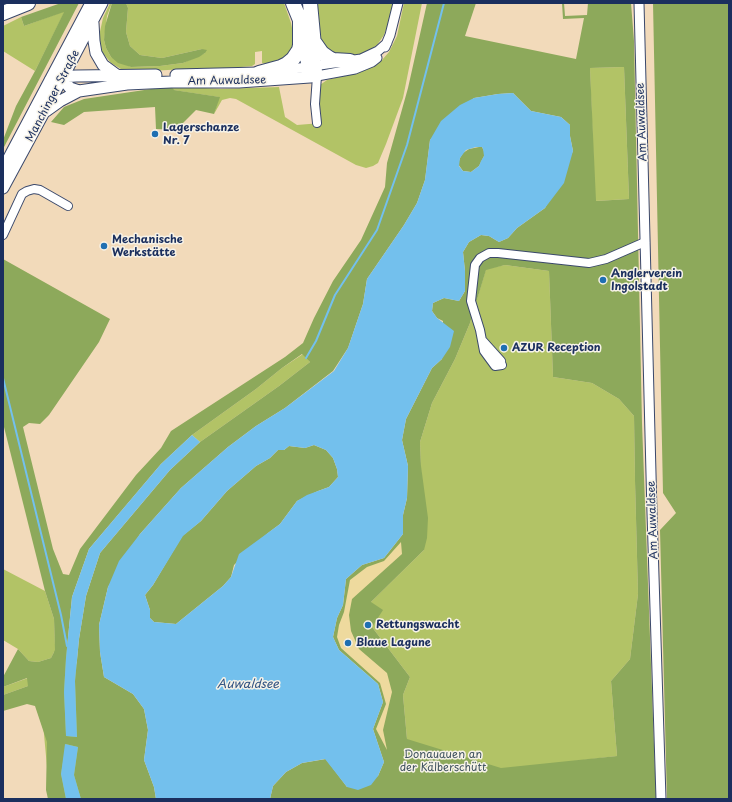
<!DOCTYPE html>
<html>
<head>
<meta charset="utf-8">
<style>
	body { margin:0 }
	#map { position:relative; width:732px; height:802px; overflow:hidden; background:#f2daba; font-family:"Playpen Sans",sans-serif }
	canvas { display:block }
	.frame { position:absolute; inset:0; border:4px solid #1b2f5e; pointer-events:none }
</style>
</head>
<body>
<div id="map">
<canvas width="732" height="802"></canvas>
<div class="frame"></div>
</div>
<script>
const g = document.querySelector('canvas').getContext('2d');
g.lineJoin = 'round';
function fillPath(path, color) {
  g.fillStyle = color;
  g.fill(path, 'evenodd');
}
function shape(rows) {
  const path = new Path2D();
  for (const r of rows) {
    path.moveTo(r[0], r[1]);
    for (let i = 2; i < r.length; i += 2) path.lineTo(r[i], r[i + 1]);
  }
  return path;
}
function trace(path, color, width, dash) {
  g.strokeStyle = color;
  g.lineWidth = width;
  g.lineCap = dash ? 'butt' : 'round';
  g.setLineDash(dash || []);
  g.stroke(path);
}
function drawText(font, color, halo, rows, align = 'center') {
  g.font = font + ' "Playpen Sans",sans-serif';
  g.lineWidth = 3;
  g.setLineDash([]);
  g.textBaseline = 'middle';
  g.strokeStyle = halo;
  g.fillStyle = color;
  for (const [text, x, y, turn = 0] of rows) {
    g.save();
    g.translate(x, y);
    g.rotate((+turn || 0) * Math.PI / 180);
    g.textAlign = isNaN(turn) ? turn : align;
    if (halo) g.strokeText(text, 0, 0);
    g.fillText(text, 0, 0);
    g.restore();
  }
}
const green = shape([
	[110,3,112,3,107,16,104,40,106,48,111,57,131,67,160,66,183,63,205,53,202,49,162,58,140,55,130,46,126,32,128,8,126,3,284,3,291,23,295,43,294,50,285,61,267,64,262,63,262,51,255,52,255,64,252,66,220,69,186,69,131,72,121,69,111,63,102,52,99,36,103,18],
	[316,3,393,3,389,22,384,35,377,45,368,51,358,56,334,57,320,42],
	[404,3,422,3,403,98,386,144,378,163,373,166,366,168,356,165,236,99,230,98,222,100,214,114,219,97,173,90,171,86,221,89,279,87,285,117,297,125,321,123,319,92,320,85,327,80,363,71,382,60,389,52,397,36],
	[65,11,35,71,3,51,3,26,21,17,24,26],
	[624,67,629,199,595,201,590,68],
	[505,265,549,271,553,377,592,383,619,399,634,416,635,481,638,594,630,659,611,681,617,756,575,761,378,799,407,739,403,695,410,677,372,627,371,602,424,550,420,442,432,403,455,359,470,323,486,269],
	[303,354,310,362,279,386,200,442,192,435,256,389,282,368],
	[3,569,45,591,54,619,55,645,58,621,135,799,53,799,47,767,38,669,54,659,54,652,51,658,38,662,29,661,18,649,3,640],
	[28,678,28,686,3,695,3,687]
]);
const forest = shape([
	[61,3,79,3,3,149,3,140,16,106,35,71,64,12,24,26,21,17],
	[112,3,126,3,128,8,126,32,130,46,140,55,162,58,202,49,207,50,205,53,199,57,183,63,160,66,131,67,118,63,111,57,106,48,104,40,105,26],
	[427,3,476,3,465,36,576,59,584,18,563,19,562,3,564,3,565,16,587,15,588,3,631,3,634,41,642,423,656,799,270,799,273,786,286,772,302,763,326,759,347,787,378,776,384,762,373,729,383,702,378,684,339,650,333,637,337,618,343,605,346,579,362,565,384,558,403,534,403,515,407,498,408,466,402,440,406,419,432,368,442,359,443,321,437,318,432,311,433,303,444,298,459,301,465,291,465,271,463,252,469,242,481,235,489,236,499,242,508,238,517,228,545,208,573,151,570,136,570,125,561,117,531,111,513,93,498,94,474,98,430,140,425,180,417,203,404,225,367,279,363,304,348,348,333,371,285,408,256,426,228,447,181,488,140,534,108,587,99,625,100,652,104,677,133,694,144,709,148,730,144,760,154,787,156,799,81,799,74,775,78,747,66,744,61,774,66,799,48,799,46,790,47,742,35,706,27,704,3,711,3,695,28,686,27,678,3,687,3,677,18,649,29,661,38,662,51,658,55,650,54,619,45,591,3,423,3,259,110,319,99,342,49,415,40,424,29,423,23,427,53,549,63,574,69,575,80,549,136,475,161,448,171,431,285,357,303,343,314,318,333,281,361,240,385,187,387,163,408,88],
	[624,67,629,199,596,201,590,68],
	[505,265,549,271,553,377,592,383,619,399,634,416,635,481,638,594,630,659,611,681,617,756,501,768,407,739,403,695,410,677,372,627,383,610,371,602,424,550,427,538,428,518,421,466,420,442,432,403,455,359,470,323,486,270],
	[302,354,310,362,279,386,200,442,170,470,100,553,86,596,79,639,75,681,77,737,66,736,64,692,66,658,72,597,89,549,161,464,192,435,256,389,282,368],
	[653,3,729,3,729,750,728,750,729,799,667,799,660,530,676,513,663,493],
	[171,86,174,90,220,97,214,114,196,110,176,130,156,129,155,107,84,112,64,125,51,122,64,107,84,99],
	[479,147,482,147,484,151,484,156,479,166,471,172,463,171,458,164,460,158,463,153,469,149],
	[314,445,326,450,333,458,337,469,338,477,329,487,318,491,297,501,280,524,268,533,234,565,231,577,223,586,176,624,154,622,150,618,150,610,145,595,153,585,182,536,201,521,227,491,256,466,270,458,278,450,284,450,289,446,305,448]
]);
const sand = shape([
	[401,542,402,554,352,599,349,615,351,631,359,649,387,673,392,692,383,730,387,750,376,729,386,704,380,683,341,648,337,637,339,625,344,612,350,580,367,567,384,561]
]);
const water = shape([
	[513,93,531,111,561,117,570,125,570,136,573,151,564,183,545,208,517,228,508,238,499,242,489,236,481,235,469,242,463,252,465,271,465,291,459,301,444,298,433,303,432,311,437,318,454,331,450,347,442,359,432,368,406,419,402,440,408,466,407,498,403,515,403,534,384,558,362,565,346,579,343,605,337,618,333,637,339,650,378,684,383,702,373,729,384,762,378,776,371,785,358,790,347,787,325,759,302,763,286,772,273,786,270,799,156,799,154,787,144,760,148,730,144,709,133,694,104,677,100,652,99,625,108,587,119,561,140,534,181,488,228,447,256,426,285,408,334,371,348,348,363,304,367,279,404,225,417,203,425,180,430,140,441,121,460,105,474,98,498,94],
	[476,147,482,147,483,149,484,156,481,161,479,166,471,172,463,171,459,166,460,158,466,150],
	[314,445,326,450,333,458,337,469,338,477,329,487,307,495,297,501,280,524,239,554,231,577,223,586,176,624,154,622,150,618,150,610,145,595,153,585,183,536,201,521,227,491,256,466,270,458,278,450,284,450,289,446,305,448],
	[192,435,200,442,170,470,100,553,86,596,79,639,75,681,77,737,66,736,64,692,66,658,72,597,89,549,161,464],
	[65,744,78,747,74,775,81,799,66,799,61,774]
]);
const stream = shape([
	[306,358,316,341,335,295,377,230,407,145,444,3],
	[3,378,61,615,67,646]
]);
const minor = shape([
	[317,76,315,104,317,123],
	[3,235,22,194,27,191,34,189,40,190,68,206],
	[483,341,501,361],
	[502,365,495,366,484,351,480,330,471,301,475,265,480,258,489,253,498,253,589,263,606,259,645,242]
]);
const tertiary = shape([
	[639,3,652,513,661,799],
	[385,47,390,35,398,3],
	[279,71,361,59,378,51,387,43],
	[317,76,355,69,372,62,377,58]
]);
const secondary = shape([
	[93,23,94,41,96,53,103,65,118,76],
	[61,62,62,71,65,82,70,88,79,91,127,84,171,82,239,82,310,77,317,76,316,67],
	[176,75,259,73],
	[50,80,60,77,76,76,156,75],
	[46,111,60,101,79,91],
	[3,169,91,3],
	[3,188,63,77,102,3]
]);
const motorway = shape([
	[293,3,300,20,309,68],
	[310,3,315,56],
	[3,13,28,3],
	[315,43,322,53,329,58,333,60,350,61],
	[259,73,281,67,287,64,293,59,299,50,300,45,300,20]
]);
const markers = [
	[155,134,4,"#1f6fb2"],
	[104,246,4,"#1f6fb2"],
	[603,280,4,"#1f6fb2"],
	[504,348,4,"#1f6fb2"],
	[368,625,4,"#1f6fb2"],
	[348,643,4,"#1f6fb2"]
];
const streetNames = [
	["Am Auwaldsee",227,81,-1],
	["Manchinger Straße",53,96,-62],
	["Am Auwaldsee",642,122,-92],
	["Am Auwaldsee",653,520,-92]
];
const poiNames = [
	["Lagerschanze",163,128],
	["Nr. 7",163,141],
	["Mechanische",112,240],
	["Werkstätte",112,253],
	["Anglerverein",611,274],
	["Ingolstadt",611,287],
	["AZUR Reception",512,348],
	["Rettungswacht",376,625],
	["Blaue Lagune",356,643]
];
const parkNames = [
	["Donauauen an",443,755],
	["der Kälberschütt",443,768]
];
const waterNames = [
	["Auwaldsee",248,685]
];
fillPath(green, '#b2c366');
fillPath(forest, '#8da95b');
fillPath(sand, '#eeda9e');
fillPath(water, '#73c0ed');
trace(stream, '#73c0ed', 2);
trace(minor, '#3b496c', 10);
trace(tertiary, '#3b496c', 11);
trace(secondary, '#3b496c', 13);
trace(motorway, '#3b496c', 16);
trace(minor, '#fff', 8);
trace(tertiary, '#fff', 9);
trace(secondary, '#fff', 11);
trace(motorway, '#fff', 14);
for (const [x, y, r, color] of markers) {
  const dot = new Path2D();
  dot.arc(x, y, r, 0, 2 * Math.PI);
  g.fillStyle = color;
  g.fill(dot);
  trace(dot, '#f7f3e8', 1.5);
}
drawText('11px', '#1b2f5e', '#f7f3e8', streetNames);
drawText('bold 11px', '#1b2f5e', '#f7f3e8', poiNames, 'left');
drawText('11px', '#415460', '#f7f3e8', parkNames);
drawText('italic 12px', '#315382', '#f7f3e8', waterNames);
</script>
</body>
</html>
